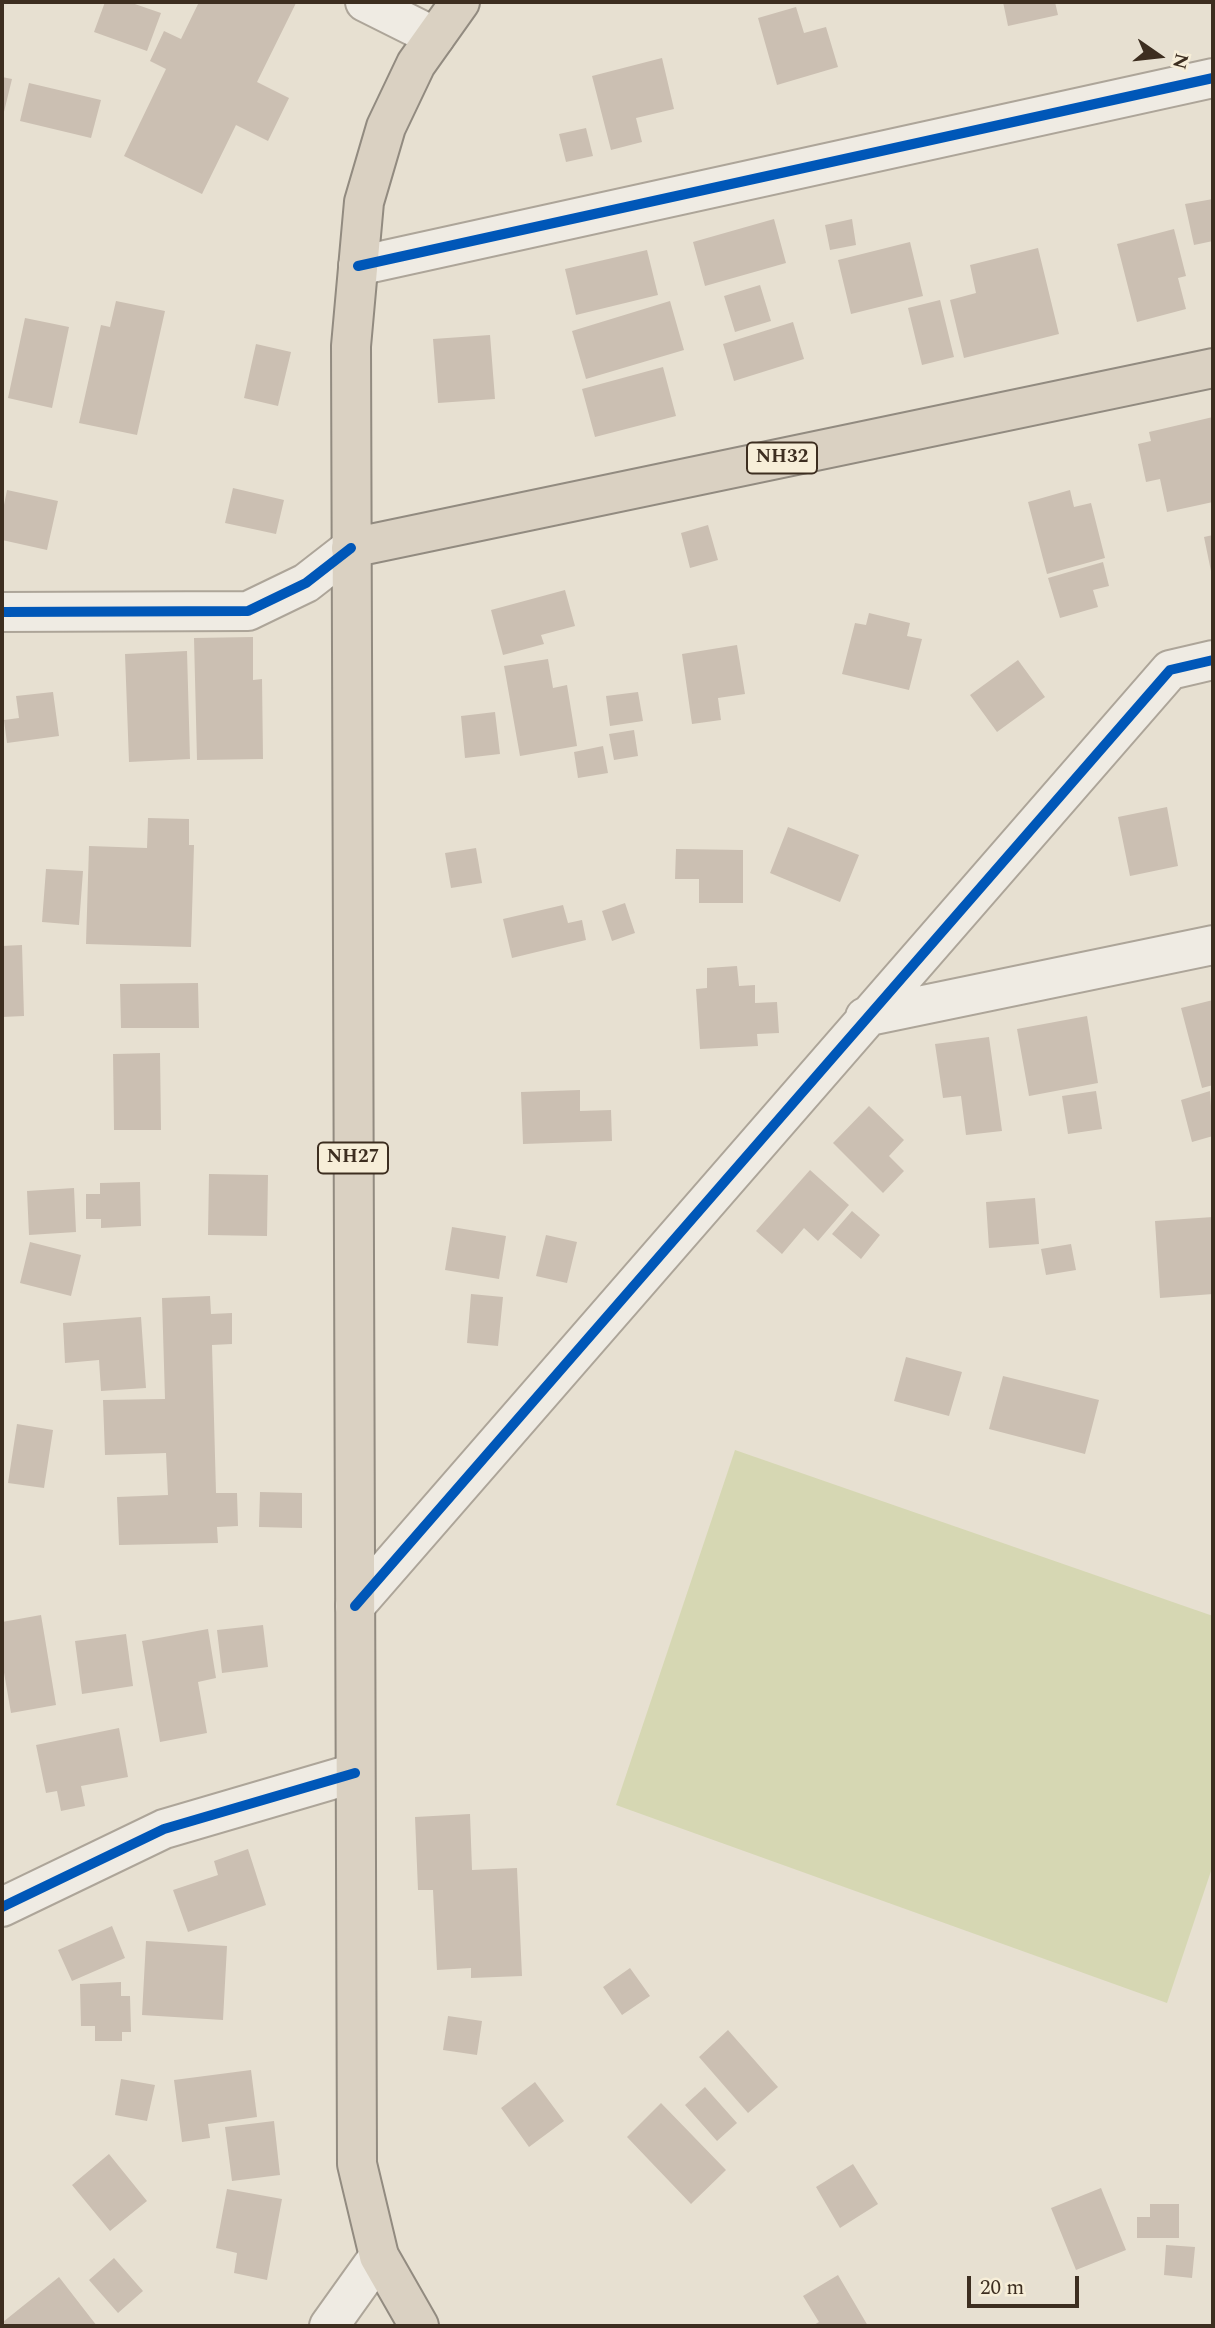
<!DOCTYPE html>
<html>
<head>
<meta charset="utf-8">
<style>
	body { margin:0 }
	#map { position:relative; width:1215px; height:2328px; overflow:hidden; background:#e7e0d1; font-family:Spectral,serif }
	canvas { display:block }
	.frame { position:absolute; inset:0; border:4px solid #3d2e20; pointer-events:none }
	.north { position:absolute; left:1124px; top:21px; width:70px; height:70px; -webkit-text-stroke:5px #f7eed8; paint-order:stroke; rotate:104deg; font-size:19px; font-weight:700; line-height:28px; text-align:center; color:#3d2e20 }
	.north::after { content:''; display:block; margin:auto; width:24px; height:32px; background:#3d2e20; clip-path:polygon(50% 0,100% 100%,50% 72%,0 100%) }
	.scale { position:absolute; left:967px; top:2276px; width:112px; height:32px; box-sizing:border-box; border:4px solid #3d2e20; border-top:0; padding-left:9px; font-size:21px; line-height:24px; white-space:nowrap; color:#3d2e20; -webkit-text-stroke:5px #f7eed8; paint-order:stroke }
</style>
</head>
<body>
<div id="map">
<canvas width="1215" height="2328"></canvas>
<div class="frame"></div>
<div class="north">N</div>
<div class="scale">20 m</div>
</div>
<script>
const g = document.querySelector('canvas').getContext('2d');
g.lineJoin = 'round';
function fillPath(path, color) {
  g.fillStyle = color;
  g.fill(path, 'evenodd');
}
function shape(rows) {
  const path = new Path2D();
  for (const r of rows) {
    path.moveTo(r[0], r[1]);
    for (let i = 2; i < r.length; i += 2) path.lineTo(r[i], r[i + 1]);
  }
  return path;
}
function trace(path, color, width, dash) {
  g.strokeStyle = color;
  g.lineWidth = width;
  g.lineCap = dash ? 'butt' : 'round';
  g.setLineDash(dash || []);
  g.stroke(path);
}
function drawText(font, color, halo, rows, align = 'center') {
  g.font = font + ' Spectral,serif';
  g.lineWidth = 6;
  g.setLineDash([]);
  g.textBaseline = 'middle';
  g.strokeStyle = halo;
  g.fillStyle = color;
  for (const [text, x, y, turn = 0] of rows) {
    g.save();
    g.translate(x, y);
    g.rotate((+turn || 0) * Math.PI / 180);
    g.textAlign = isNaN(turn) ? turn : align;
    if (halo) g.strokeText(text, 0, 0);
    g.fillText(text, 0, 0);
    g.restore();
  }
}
const green = shape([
	[735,1450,1213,1616,1213,1865,1167,2003,616,1805]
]);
const building = shape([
	[105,2,129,2,161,13,147,51,94,32],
	[199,2,296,3,257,82,289,98,268,141,236,125,202,194,124,156,166,69,150,61,164,31,181,39],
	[1003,2,1055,2,1058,15,1008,26],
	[796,7,804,33,826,27,838,67,777,85,758,18],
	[662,58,674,109,636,118,642,142,611,150,592,76],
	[2,77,12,79,3,116,2,116],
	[29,83,101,100,91,138,20,121],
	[586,128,593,156,566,162,559,134],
	[1213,199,1213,241,1194,245,1185,204],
	[774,219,786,263,705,286,693,242],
	[852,219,856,245,830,250,825,225],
	[1174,229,1186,276,1178,278,1186,309,1137,322,1117,244],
	[910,242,923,296,851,314,838,260],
	[1038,248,1059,334,964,358,950,300,976,293,970,265],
	[647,250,658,295,576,315,565,269],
	[760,285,771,321,735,332,724,296],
	[940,300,954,357,922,365,908,308],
	[116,301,165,311,137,435,79,423,101,325,110,327],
	[670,301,684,350,586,379,572,331],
	[25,318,69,327,52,408,8,398],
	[793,322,804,359,734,381,723,344],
	[490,335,495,399,438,403,433,339],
	[256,344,291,352,278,406,244,398],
	[663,367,676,416,595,437,582,389],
	[1213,417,1213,502,1167,512,1160,479,1146,482,1138,444,1151,441,1149,432],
	[233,488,284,500,276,534,225,523],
	[7,490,58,501,47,550,2,540,2,515],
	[1070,490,1074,507,1091,503,1105,558,1047,574,1028,502],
	[708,525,718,560,690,568,681,533],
	[1213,535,1213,576,1212,576,1204,537],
	[1103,562,1109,586,1093,590,1098,607,1060,618,1048,578],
	[565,590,575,626,541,635,544,644,503,655,491,610],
	[869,613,910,623,907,636,922,639,909,690,842,674,855,623,866,625],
	[253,637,253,680,262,679,263,759,197,760,194,638],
	[737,645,745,694,718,698,721,720,692,724,682,654],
	[187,651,190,759,129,762,125,654],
	[548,659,553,688,567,685,577,746,520,756,504,666],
	[1018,660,1045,697,997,732,970,695],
	[53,692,59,736,7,743,4,720,19,718,16,696],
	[638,692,643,721,610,726,606,696],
	[495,712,500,754,465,758,461,716],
	[634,730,638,756,614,760,609,734],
	[603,746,608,773,578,778,574,752],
	[1167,807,1178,866,1130,876,1118,817],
	[148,818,189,819,189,845,194,845,191,947,86,944,89,846,147,848],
	[788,827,859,855,840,902,770,873],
	[476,848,482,883,451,888,445,853],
	[676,849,743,850,743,903,699,903,699,879,675,879],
	[46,869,83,871,79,925,42,922],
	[625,903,635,933,612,941,602,911],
	[563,905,568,923,582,920,586,940,512,958,503,919],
	[22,945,24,1016,2,1017,2,946],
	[737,966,739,986,755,985,755,1003,777,1002,779,1033,757,1034,758,1046,700,1049,696,989,707,988,707,968],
	[198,983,199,1028,121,1028,120,984],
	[1213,1000,1213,1085,1202,1088,1181,1008],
	[1087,1016,1098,1083,1029,1096,1017,1029],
	[989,1037,1002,1131,966,1135,961,1096,943,1098,935,1044],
	[160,1053,161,1130,114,1130,113,1054],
	[580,1090,580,1111,611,1110,612,1141,523,1144,521,1092],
	[1096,1091,1102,1129,1068,1134,1062,1096],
	[1210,1091,1213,1136,1192,1142,1181,1100],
	[869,1106,904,1140,889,1156,904,1171,883,1193,833,1143],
	[810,1170,849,1205,818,1241,804,1228,782,1254,756,1231],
	[209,1174,268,1175,267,1236,208,1235],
	[140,1182,141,1226,101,1228,101,1219,86,1219,86,1194,100,1194,100,1183],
	[74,1188,76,1232,29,1235,27,1191],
	[1035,1198,1039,1244,989,1248,986,1202],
	[852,1211,880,1235,861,1259,832,1234],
	[1213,1217,1213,1294,1160,1298,1155,1221],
	[452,1227,506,1236,499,1279,445,1270],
	[546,1235,577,1242,567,1283,536,1276],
	[30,1242,81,1255,71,1296,20,1283],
	[1071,1244,1076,1270,1046,1275,1041,1249],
	[471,1294,503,1297,498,1346,467,1343],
	[210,1296,211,1314,232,1313,232,1344,212,1345,216,1493,237,1493,238,1526,217,1527,218,1543,119,1545,117,1497,168,1495,166,1453,105,1455,103,1400,165,1399,162,1298],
	[141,1317,146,1388,101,1391,99,1360,65,1363,63,1323],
	[906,1357,962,1372,949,1416,894,1401],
	[1003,1376,1099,1400,1085,1454,989,1429],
	[17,1424,53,1430,44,1488,8,1483],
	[260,1492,302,1493,302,1528,259,1527],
	[41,1615,56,1705,11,1713,2,1661,2,1622],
	[263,1625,268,1667,222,1673,217,1630],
	[208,1629,216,1678,198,1682,207,1733,160,1742,142,1641],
	[126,1634,133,1686,82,1694,75,1641],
	[119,1728,128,1777,81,1786,85,1806,61,1811,57,1791,46,1793,36,1745],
	[470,1814,472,1870,517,1868,522,1976,471,1978,471,1968,437,1970,433,1890,418,1890,415,1817],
	[248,1849,266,1905,188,1932,173,1890,218,1875,214,1861],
	[112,1926,125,1958,72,1981,58,1950],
	[146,1941,227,1946,223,2020,142,2015],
	[630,1968,650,1996,622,2015,603,1987],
	[121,1982,121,1996,130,1996,131,2032,122,2032,122,2041,95,2041,95,2026,81,2026,80,1984],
	[448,2016,482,2021,477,2055,443,2050],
	[728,2030,778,2087,748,2113,699,2057],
	[251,2070,257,2117,208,2124,210,2138,182,2142,174,2080],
	[121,2079,155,2085,147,2121,115,2115],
	[535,2082,564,2121,529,2147,501,2108],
	[705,2087,737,2123,717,2141,685,2105],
	[661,2103,726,2170,691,2204,627,2137],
	[274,2121,280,2175,232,2181,225,2127],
	[109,2154,147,2201,110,2231,72,2185],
	[853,2164,878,2204,840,2228,816,2187],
	[1101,2188,1126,2250,1076,2270,1051,2208],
	[227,2189,282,2199,267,2280,234,2273,237,2253,216,2248],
	[1150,2204,1179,2204,1179,2238,1137,2238,1137,2217,1150,2217],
	[1166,2245,1195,2247,1192,2278,1164,2275],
	[114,2258,143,2291,118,2313,89,2280],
	[838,2275,868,2326,812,2326,819,2322,803,2296],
	[59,2277,97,2326,7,2326,3,2322]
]);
const minor = shape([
	[365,2,435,37],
	[358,266,1213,78],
	[2,612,248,611,306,583,351,548],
	[865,1017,1213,945],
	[355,1606,1170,670,1213,660],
	[2,1907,164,1829,355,1773],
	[329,2326,379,2256]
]);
const highway = shape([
	[351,548,1213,368],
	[419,2326,379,2256,357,2164,351,346,364,202,386,127,416,64,460,2]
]);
const cycleway = shape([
	[358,266,1213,78],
	[2,612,248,611,306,583,351,548],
	[355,1606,1170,670,1213,660],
	[2,1907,164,1829,355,1773]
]);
const shields = [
	[782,458,70],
	[353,1158,70]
];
const shieldNames = [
	["NH32",782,458],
	["NH27",353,1158]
];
fillPath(green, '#d6d7b3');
fillPath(building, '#cbbfb2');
trace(minor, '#ada599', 42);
trace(highway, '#928b80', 42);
trace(minor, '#efebe3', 38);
trace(highway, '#dad1c2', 38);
trace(cycleway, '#0057b8', 10);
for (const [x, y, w] of shields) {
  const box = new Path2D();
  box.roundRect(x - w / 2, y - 15.5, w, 31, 5);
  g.fillStyle = '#f7eed8';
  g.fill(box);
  trace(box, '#3d2e20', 2);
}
drawText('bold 19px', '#3d2e20', null, shieldNames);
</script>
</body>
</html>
